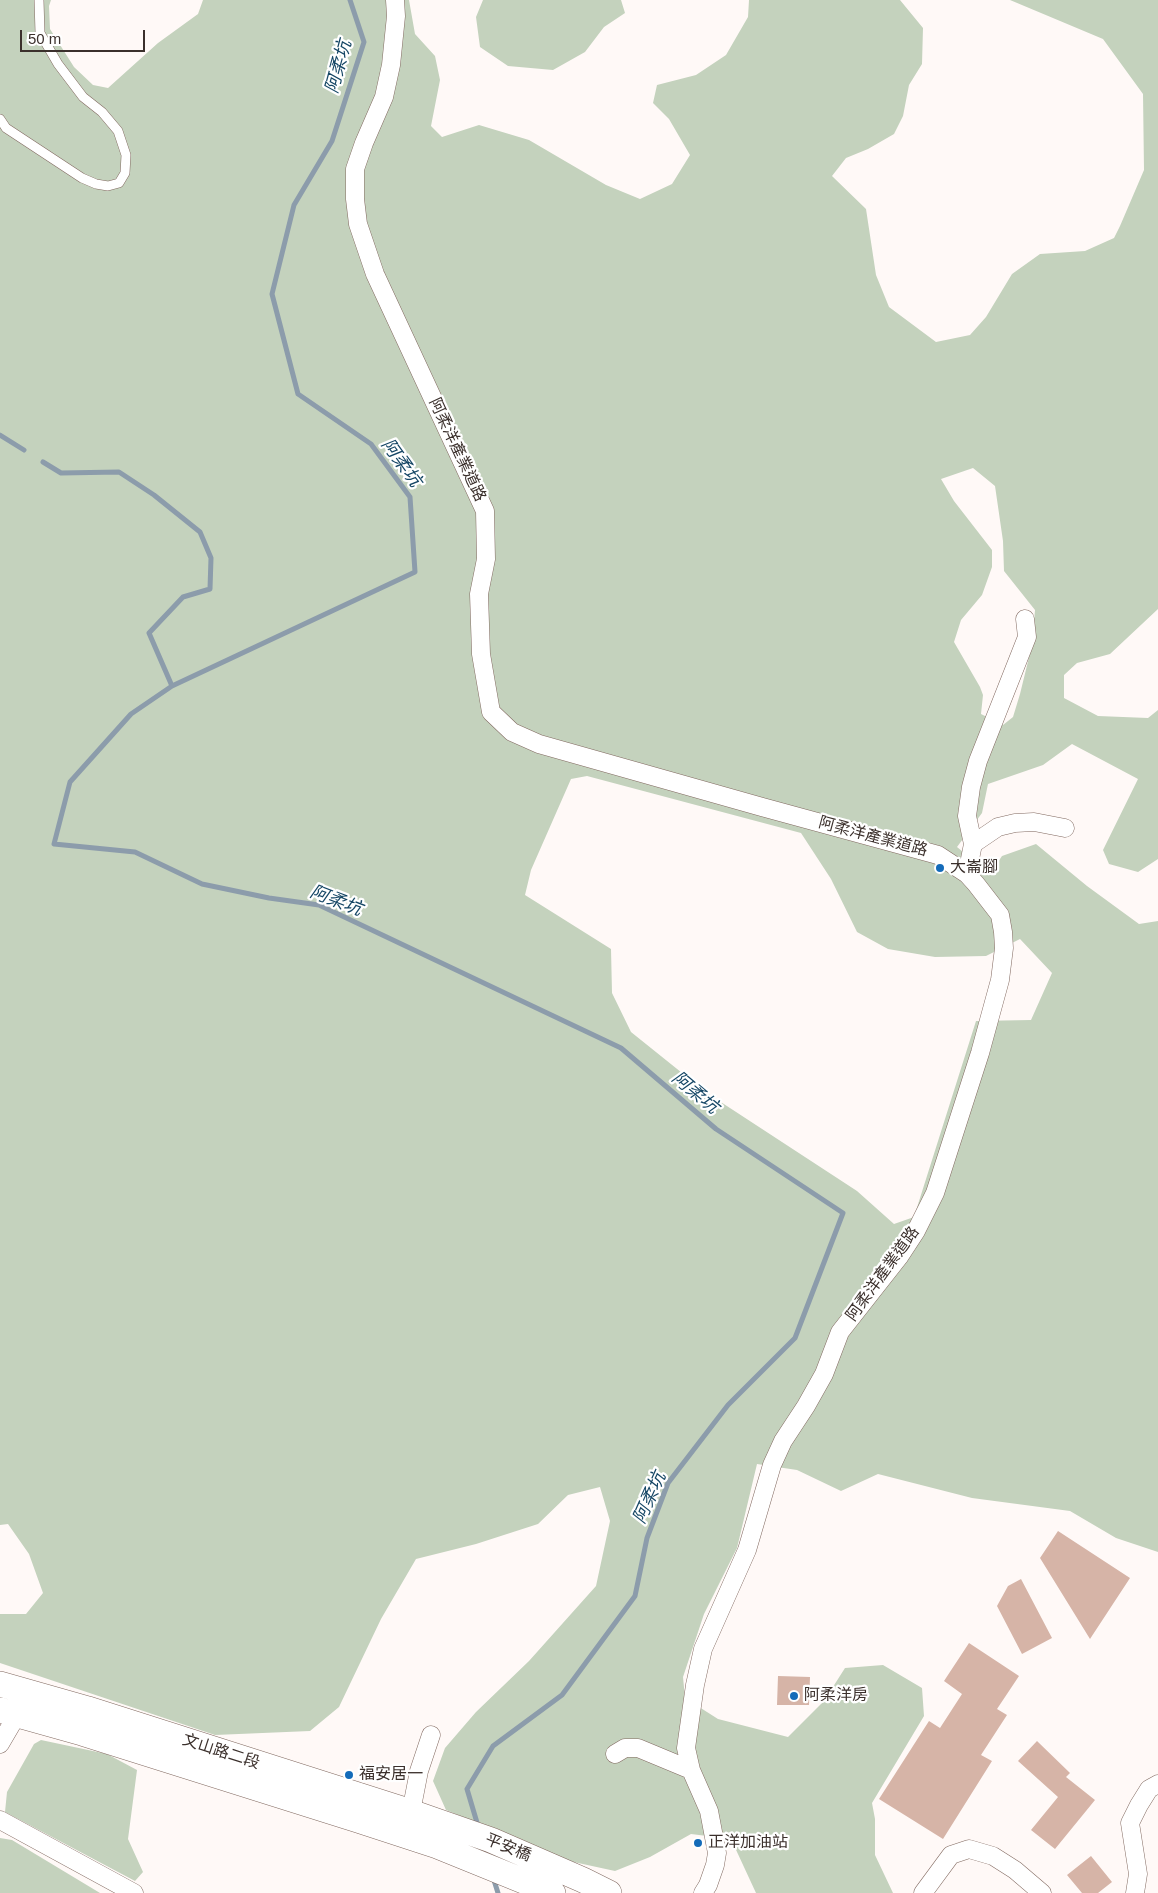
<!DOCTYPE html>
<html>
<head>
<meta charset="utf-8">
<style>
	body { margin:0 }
	#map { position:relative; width:1158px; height:1893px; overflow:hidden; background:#fff9f7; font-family:Helvetica,sans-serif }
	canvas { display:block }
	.scale { position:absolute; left:20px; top:30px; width:125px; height:22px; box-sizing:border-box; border:2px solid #3b302c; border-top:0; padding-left:6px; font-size:15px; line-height:18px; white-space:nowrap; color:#3b302c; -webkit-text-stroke:4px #fff; paint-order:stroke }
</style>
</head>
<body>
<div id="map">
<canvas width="1158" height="1893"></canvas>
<div class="scale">50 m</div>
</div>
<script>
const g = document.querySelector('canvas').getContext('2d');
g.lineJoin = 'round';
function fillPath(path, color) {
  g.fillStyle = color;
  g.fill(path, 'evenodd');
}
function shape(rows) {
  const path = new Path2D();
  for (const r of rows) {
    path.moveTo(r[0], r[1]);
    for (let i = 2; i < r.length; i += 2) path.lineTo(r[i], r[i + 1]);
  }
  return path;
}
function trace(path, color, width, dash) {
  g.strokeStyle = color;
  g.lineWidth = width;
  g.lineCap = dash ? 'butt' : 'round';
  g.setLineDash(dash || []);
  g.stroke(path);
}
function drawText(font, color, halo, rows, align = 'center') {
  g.font = font + ' Helvetica,"Noto Sans TC",sans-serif';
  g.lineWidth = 4.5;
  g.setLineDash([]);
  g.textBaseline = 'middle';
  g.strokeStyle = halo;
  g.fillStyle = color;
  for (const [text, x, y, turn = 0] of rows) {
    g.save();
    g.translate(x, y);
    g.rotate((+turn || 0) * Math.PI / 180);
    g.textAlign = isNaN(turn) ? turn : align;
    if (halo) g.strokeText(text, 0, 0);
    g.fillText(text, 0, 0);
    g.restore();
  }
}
const green = shape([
	[0,0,51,0,49,6,50,29,74,67,93,85,108,88,158,43,198,14,203,0,409,0,415,34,435,56,440,80,431,126,442,137,479,125,529,140,606,185,640,199,672,184,690,155,669,119,653,103,657,85,696,75,726,55,748,17,749,0,900,0,923,28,922,64,909,85,903,116,894,134,868,149,846,158,832,176,866,209,876,275,889,307,936,342,970,335,986,317,1012,274,1040,254,1085,251,1114,238,1120,226,1144,170,1143,94,1103,39,1010,0,1158,0,1158,609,1110,654,1077,663,1064,675,1064,698,1098,716,1148,718,1158,710,1158,859,1138,872,1109,864,1103,850,1138,779,1072,744,1043,765,988,784,982,813,957,847,990,874,1002,856,1036,844,1087,886,1139,924,1158,921,1158,1552,1116,1538,1070,1511,972,1498,878,1474,841,1491,797,1470,757,1464,737,1548,704,1614,683,1677,685,1698,718,1719,788,1737,824,1701,845,1668,883,1665,922,1688,924,1716,872,1803,875,1819,875,1855,893,1893,756,1893,731,1839,691,1834,650,1857,615,1871,569,1861,446,1810,433,1781,445,1748,476,1712,529,1661,596,1586,610,1521,600,1487,568,1495,538,1524,476,1544,416,1559,381,1619,339,1707,310,1731,215,1735,0,1663,0,1614,26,1614,43,1593,29,1554,8,1524,0,1525],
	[973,468,995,486,1003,541,1004,571,1035,610,1032,645,1020,694,1013,717,1003,725,981,714,983,695,980,687,954,642,961,620,982,595,992,567,992,550,954,501,941,479],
	[587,776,801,833,831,879,857,932,888,949,935,957,986,956,1020,939,1052,973,1031,1020,976,1021,914,1217,894,1224,857,1191,707,1093,631,1032,612,993,611,949,525,895,531,870,571,779],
	[483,0,621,0,625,13,604,27,585,52,553,70,508,66,480,47,476,17],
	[41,1740,107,1754,137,1770,128,1839,143,1872,135,1881,5,1812,7,1792,34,1744],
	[0,1838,12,1840,100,1893,0,1893]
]);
const stream = shape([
	[350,0,364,42,332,141,294,205,272,294,298,394,371,444,410,497,415,572,172,686,131,714,70,782,54,844,135,852,202,884,269,898,319,905,621,1048,716,1129,843,1213,795,1338,728,1405,668,1483,647,1538,635,1596,562,1695,493,1746,467,1789,478,1826],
	[0,435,24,450],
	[43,462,61,473,119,472,154,495,200,532,211,558,210,589,183,597,149,633,172,686],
	[493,1877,498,1893]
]);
const building = shape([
	[1058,1531,1130,1578,1090,1639,1040,1558],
	[1021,1579,1052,1638,1022,1654,997,1606,1008,1586],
	[969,1643,1019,1676,997,1709,1007,1715,981,1755,992,1761,943,1839,879,1799,929,1721,940,1728,962,1694,944,1681],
	[778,1676,810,1677,809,1705,777,1705],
	[1037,1741,1070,1773,1066,1777,1095,1800,1055,1849,1031,1830,1058,1797,1018,1761],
	[1091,1856,1112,1882,1098,1893,1082,1893,1067,1875]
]);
const lane = shape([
	[0,119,6,128,82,178,96,184,108,186,119,183,125,173,126,155,118,131,102,112,83,97,58,64,40,33,39,0]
]);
const street = shape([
	[395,0,396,16,391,65,384,97,364,143,355,169,355,199,358,224,375,274,485,511,486,559,479,594,481,654,491,712,512,732,539,744,762,807,938,855,967,874,976,884,1000,915,1003,932,1004,948,1000,980,980,1053,935,1193,916,1231,899,1257,840,1332,824,1374,806,1406,783,1441,772,1465,747,1550,703,1649,695,1685,686,1748,691,1770,709,1811,717,1853,715,1865,708,1885,703,1893],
	[973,844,967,816,971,787,978,761,1027,637,1025,619],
	[967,874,973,844,998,827,1015,823,1034,822,1065,828],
	[0,1744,17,1715,20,1705],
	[615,1754,625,1748,638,1748,691,1770],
	[411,1812,419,1771,431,1735],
	[0,1820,134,1893],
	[923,1893,951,1855,969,1849,993,1856,1015,1870,1042,1893],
	[1135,1893,1138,1874,1130,1823,1139,1805,1149,1789,1158,1784]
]);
const secondary = shape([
	[0,1684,88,1709,411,1812,491,1840,583,1880,609,1893],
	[0,1710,82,1733,358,1820,437,1846,553,1893]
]);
const markers = [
	[940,868,5,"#146bb9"],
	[794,1696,5,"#146bb9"],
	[349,1775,5,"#146bb9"],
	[698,1843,5,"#146bb9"]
];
const streetNames = [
	["阿柔洋產業道路",457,450,65],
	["阿柔洋產業道路",873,837,15],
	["阿柔洋產業道路",883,1274,-54],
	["文山路二段",221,1752,18],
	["平安橋",508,1848,22]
];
const poiNames = [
	["大崙腳",950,868],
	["阿柔洋房",804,1696],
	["福安居一",359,1775],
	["正洋加油站",708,1843]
];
const waterNames = [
	["阿柔坑",339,67,-75],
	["阿柔坑",401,463,54],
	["阿柔坑",336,901,21],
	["阿柔坑",695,1093,40],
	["阿柔坑",650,1498,-66]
];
fillPath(green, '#c4d2bd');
trace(stream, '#8c9cab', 5);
fillPath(building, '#d6b4a7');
trace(lane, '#826a61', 10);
trace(street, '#826a61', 19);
trace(secondary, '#826a61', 26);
trace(lane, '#fff', 9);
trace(street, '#fff', 18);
trace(secondary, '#fff', 25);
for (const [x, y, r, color] of markers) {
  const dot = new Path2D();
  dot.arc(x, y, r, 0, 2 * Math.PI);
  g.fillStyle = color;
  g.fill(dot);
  trace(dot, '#fff', 2);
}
drawText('16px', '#3b302c', '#fff', streetNames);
drawText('16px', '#3b302c', '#fff', poiNames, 'left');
drawText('italic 18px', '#154665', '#fff', waterNames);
</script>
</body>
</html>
